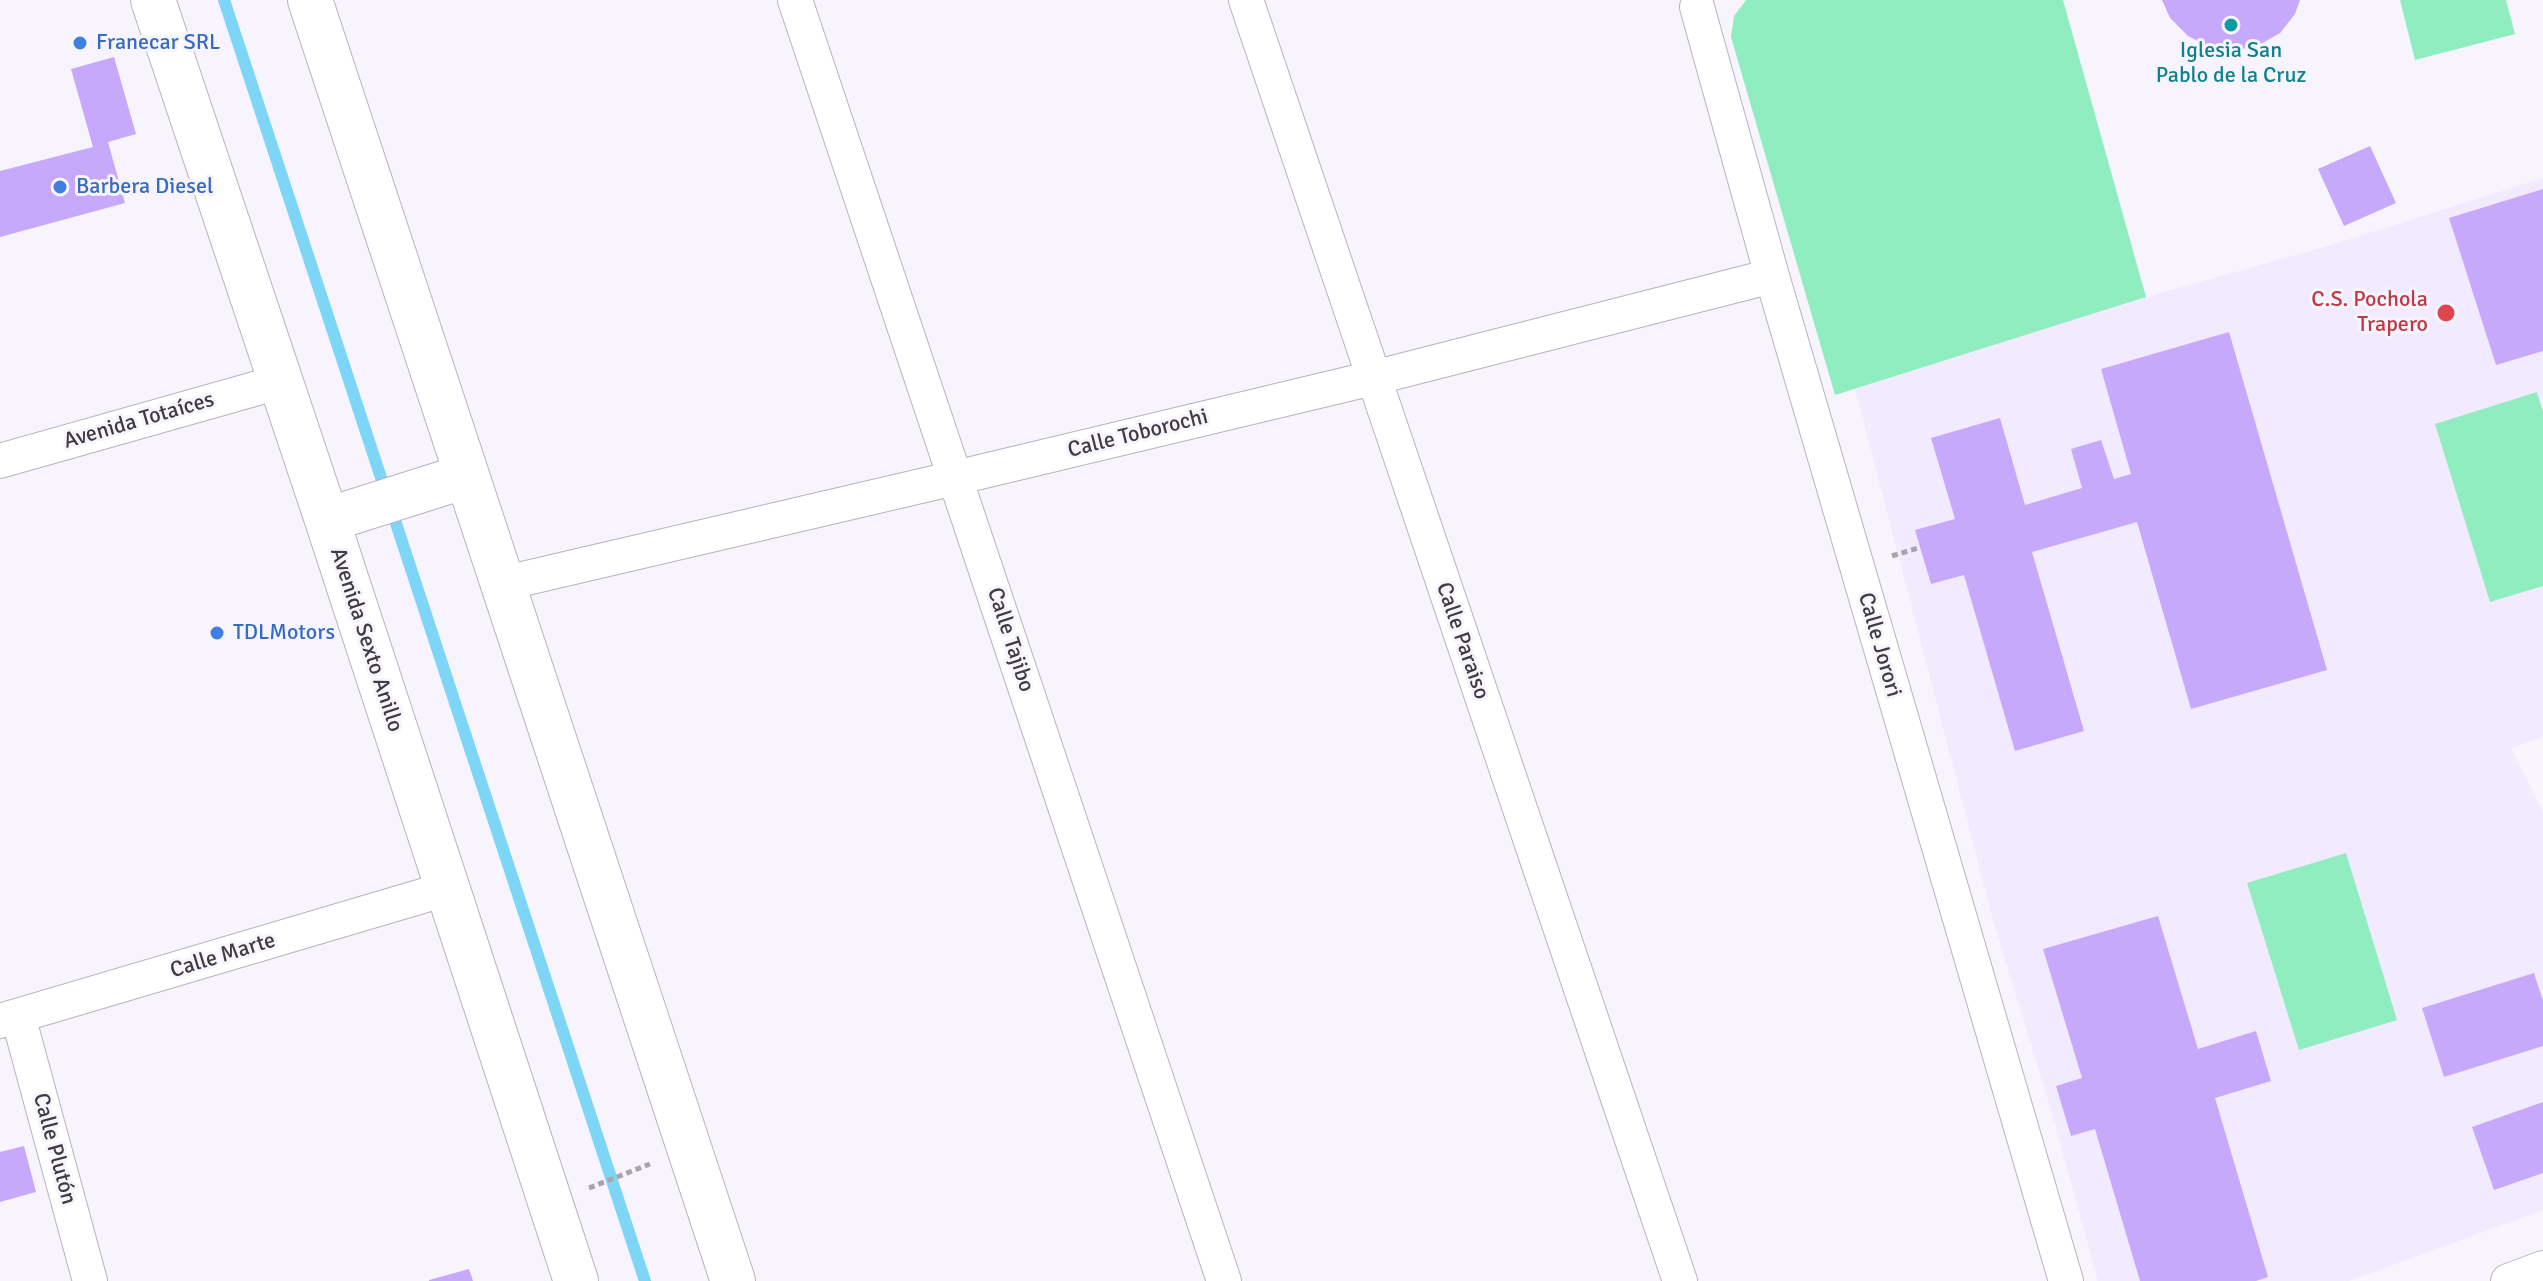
<!DOCTYPE html>
<html>
<head>
<meta charset="utf-8">
<style>
	body { margin:0 }
	canvas { display:block; background:#f7f4fe }
</style>
</head>
<body>
<canvas width="2543" height="1281"></canvas>
<script>
const g = document.querySelector('canvas').getContext('2d');
g.lineJoin = 'round';
function fillPath(path, color) {
  g.fillStyle = color;
  g.fill(path, 'evenodd');
}
function shape(rows) {
  const path = new Path2D();
  for (const r of rows) {
    path.moveTo(r[0], r[1]);
    for (let i = 2; i < r.length; i += 2) path.lineTo(r[i], r[i + 1]);
  }
  return path;
}
function trace(path, color, width, dash) {
  g.strokeStyle = color;
  g.lineWidth = width;
  g.lineCap = dash ? 'butt' : 'round';
  g.setLineDash(dash || []);
  g.stroke(path);
}
function drawText(font, color, halo, rows, align = 'center') {
  g.font = font + ' Signika,sans-serif';
  g.lineWidth = 6;
  g.setLineDash([]);
  g.textBaseline = 'middle';
  g.strokeStyle = halo;
  g.fillStyle = color;
  for (const [text, x, y, turn = 0] of rows) {
    g.save();
    g.translate(x, y);
    g.rotate((+turn || 0) * Math.PI / 180);
    g.textAlign = isNaN(turn) ? turn : align;
    if (halo) g.strokeText(text, 0, 0);
    g.fillText(text, 0, 0);
    g.restore();
  }
}
const built = shape([
	[2543,178,2543,737,2511,748,2543,812,2543,1210,2349,1281,2098,1281,2051,1110,1994,924,1855,389,2146,297,2328,246]
]);
const green = shape([
	[1746,0,2063,0,2146,297,1835,395,1731,37,1734,16],
	[2400,0,2506,0,2515,34,2415,60],
	[2537,392,2543,412,2543,586,2490,602,2435,424],
	[2346,853,2397,1020,2299,1050,2247,883]
]);
const stream = shape([
	[224,0,645,1281]
]);
const building = shape([
	[2162,0,2300,0,2295,14,2280,33,2259,45,2234,51,2210,47,2188,36,2170,18],
	[114,57,136,134,108,142,125,203,0,237,0,171,93,147,71,69],
	[2370,146,2396,203,2344,226,2318,169],
	[2543,189,2543,351,2496,365,2449,218],
	[2229,332,2327,670,2191,709,2137,522,2032,552,2084,731,2015,751,1964,575,1931,584,1915,530,1955,519,1931,438,2000,418,2025,505,2082,488,2071,449,2101,440,2114,479,2131,474,2101,369],
	[2158,916,2198,1049,2256,1031,2271,1081,2215,1098,2268,1277,2256,1281,2140,1281,2095,1129,2071,1136,2056,1086,2082,1078,2043,949],
	[2534,973,2543,1001,2543,1046,2444,1077,2422,1008],
	[2543,1102,2543,1173,2494,1190,2472,1127],
	[24,1146,36,1192,0,1202,0,1152],
	[469,1269,473,1281,429,1281,429,1280]
]);
const path = shape([
	[1892,556,1921,547],
	[589,1188,650,1164]
]);
const street = shape([
	[795,0,1224,1281],
	[1246,0,1680,1281],
	[1697,7,1772,276,2066,1281],
	[0,461,279,382],
	[501,584,955,478,1373,378,1772,276],
	[18,1016,90,1281],
	[0,1021,446,889],
	[2508,1281,2543,1268]
]);
const secondary = shape([
	[153,0,327,520,576,1281],
	[310,0,733,1281],
	[327,520,466,476]
]);
const markers = [
	[2231,25,8,"#0f9aa8"],
	[80,43,8,"#3f7fe0"],
	[60,187,8,"#3f7fe0"],
	[2446,313,10,"#e0444e"],
	[217,633,8,"#3f7fe0"]
];
const shopNames = [
	["Franecar SRL",96,43],
	["Barbera Diesel",76,187],
	["TDLMotors",233,633]
];
const cultureNames = [
	["Iglesia San",2231,51],
	["Pablo de la Cruz",2231,76]
];
const healthNames = [
	["C.S. Pochola",2428,300],
	["Trapero",2428,325]
];
const streetNames = [
	["Avenida Totaíces",139,421,-16],
	["Calle Toborochi",1138,434,-14],
	["Avenida Sexto Anillo",366,640,72],
	["Calle Tajibo",1010,640,72],
	["Calle Paraiso",1462,641,71],
	["Calle Jorori",1879,645,74],
	["Calle Marte",223,956,-17],
	["Calle Plutón",54,1149,75]
];
fillPath(built, '#f2ebff');
fillPath(green, '#90edbf');
trace(stream, '#7dd6f5', 12);
fillPath(building, '#c7a9fc');
trace(street, '#b6b3be', 36);
trace(secondary, '#b6b3be', 46);
trace(path, '#a7a4ac', 5, [6, 4]);
trace(street, '#fff', 34);
trace(secondary, '#fff', 44);
for (const [x, y, r, color] of markers) {
  const dot = new Path2D();
  dot.arc(x, y, r, 0, 2 * Math.PI);
  g.fillStyle = color;
  g.fill(dot);
  trace(dot, '#f7f4fe', 3);
}
drawText('22px', '#366cbe', '#f7f4fe', shopNames, 'left');
drawText('22px', '#0d838f', '#f7f4fe', cultureNames);
drawText('22px', '#be3a42', '#f7f4fe', healthNames, 'right');
drawText('22px', '#3e3c41', '#f7f4fe', streetNames);
</script>
</body>
</html>
